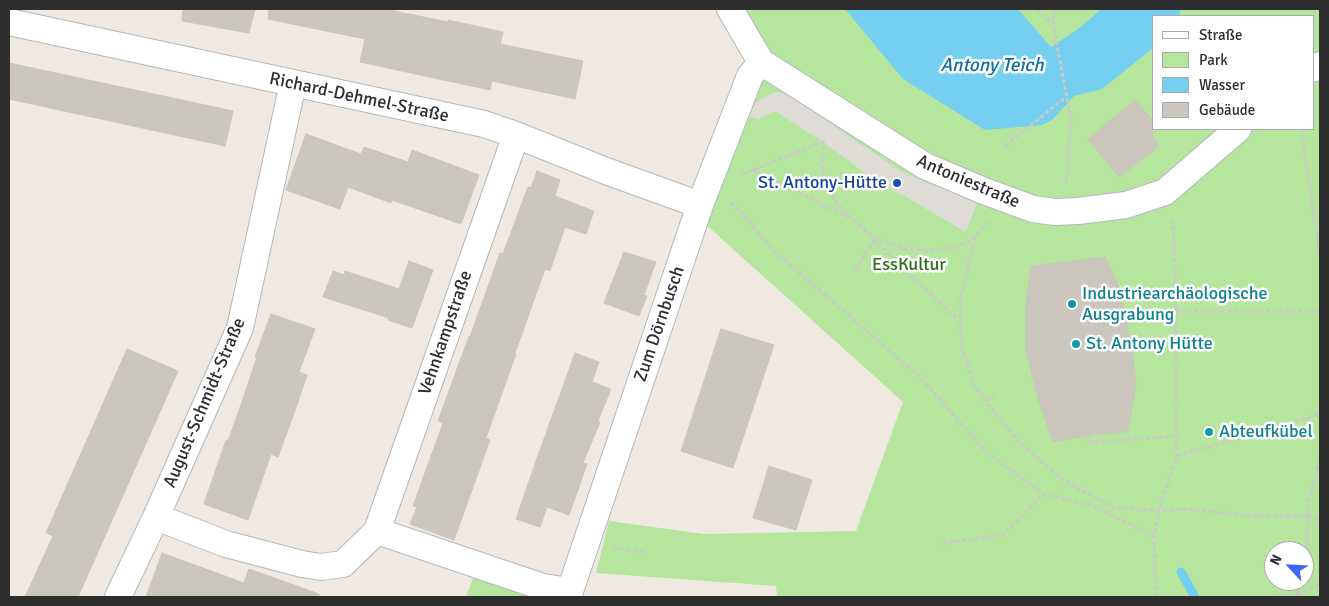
<!DOCTYPE html>
<html>
<head>
<meta charset="utf-8">
<style>
	body { margin:0 }
	#map { position:relative; width:1329px; height:606px; overflow:hidden; background:#efe9e1; font-family:Signika,sans-serif }
	canvas { display:block }
	.frame { position:absolute; inset:0; border:10px solid #2e2e2e; pointer-events:none }
	.legend { position:absolute; left:1152px; top:15px; width:162px; height:115px; box-sizing:border-box; background:#fff; border:1px solid #ababab; margin:0; padding:6px 9px; list-style:none; font-size:15px; color:#2e2e2e }
	.legend li { display:flex; align-items:center; gap:10px; height:25px }
	.legend b { width:25px; border:1px solid #ababab }
	.north { position:absolute; left:1264px; top:541px; width:50px; height:50px; box-sizing:border-box; background:#fff; border:1px solid #ababab; border-radius:50%; rotate:295deg; font-size:14px; font-weight:700; line-height:20px; text-align:center; color:#2e2e2e }
	.north::after { content:''; display:block; margin:auto; width:18px; height:22px; background:#4264fb; clip-path:polygon(50% 0,100% 100%,50% 72%,0 100%) }
</style>
</head>
<body>
<div id="map">
<canvas width="1329" height="606"></canvas>
<div class="frame"></div>
<ul class="legend">
<li><b style="height:6px;background:#fff"></b>Straße</li>
<li><b style="height:14px;background:#b6e59e"></b>Park</li>
<li><b style="height:14px;background:#75cff0"></b>Wasser</li>
<li><b style="height:14px;background:#cbc7bf"></b>Gebäude</li>
</ul>
<div class="north">N</div>
</div>
<script>
const g = document.querySelector('canvas').getContext('2d');
g.lineJoin = 'round';
function fillPath(path, color) {
  g.fillStyle = color;
  g.fill(path, 'evenodd');
}
function shape(rows) {
  const path = new Path2D();
  for (const r of rows) {
    path.moveTo(r[0], r[1]);
    for (let i = 2; i < r.length; i += 2) path.lineTo(r[i], r[i + 1]);
  }
  return path;
}
function trace(path, color, width, dash) {
  g.strokeStyle = color;
  g.lineWidth = width;
  g.lineCap = dash ? 'butt' : 'round';
  g.setLineDash(dash || []);
  g.stroke(path);
}
function drawText(font, color, halo, rows, align = 'center') {
  g.font = font + ' Signika,sans-serif';
  g.lineWidth = 5;
  g.setLineDash([]);
  g.textBaseline = 'middle';
  g.strokeStyle = halo;
  g.fillStyle = color;
  for (const [text, x, y, turn = 0] of rows) {
    g.save();
    g.translate(x, y);
    g.rotate((+turn || 0) * Math.PI / 180);
    g.textAlign = isNaN(turn) ? turn : align;
    if (halo) g.strokeText(text, 0, 0);
    g.fillText(text, 0, 0);
    g.restore();
  }
}
const green = shape([
	[743,9,1320,9,1320,597,777,597,776,586,596,573,609,521,704,534,856,531,903,402,704,223,769,54],
	[1153,16,1313,16,1313,129,1153,129],
	[1274,551,1304,551,1304,581,1274,581],
	[474,576,534,597,466,597]
]);
const plaza = shape([
	[778,92,788,95,878,156,903,172,930,184,978,200,966,232,865,173,823,142,775,111,759,119,747,116,756,102,770,94]
]);
const water = shape([
	[845,9,1018,9,1051,47,1081,27,1101,9,1181,9,1179,16,1153,16,1153,48,1102,89,1074,96,1053,119,1042,125,985,130,903,79]
]);
const stream = shape([
	[1181,572,1195,597]
]);
const building = shape([
	[183,9,255,9,249,33,182,21,183,9],
	[269,9,384,9,448,22,448,20,503,32,500,44,583,61,575,99,492,81,490,90,360,62,365,39,268,19,269,9],
	[9,63,233,111,225,146,9,99,9,63],
	[1135,100,1153,121,1153,138,1159,146,1119,177,1088,139,1135,100],
	[306,134,361,154,364,147,408,162,412,150,479,175,461,224,392,200,391,203,348,187,340,209,286,190,306,134],
	[537,171,560,180,555,196,594,211,586,234,565,227,550,271,545,269,515,353,516,354,486,438,490,440,454,540,410,524,417,507,413,506,443,423,438,421,469,336,470,337,500,253,503,254,528,187,531,188,537,171],
	[624,252,656,262,644,295,647,296,639,316,604,303,624,252],
	[1105,257,1117,282,1130,338,1136,383,1132,408,1127,432,1088,435,1053,442,1038,399,1026,350,1026,305,1031,266,1105,257],
	[409,261,433,270,412,328,388,320,389,318,323,297,333,271,344,275,345,271,399,289,409,261],
	[271,314,315,329,299,372,307,375,293,416,278,457,271,454,248,520,204,504,226,440,228,441,243,399,257,357,255,357,271,314],
	[721,329,774,345,733,468,681,451,721,329],
	[127,349,178,371,78,597,25,597,53,536,46,533,127,349],
	[575,353,599,362,592,382,611,389,598,421,600,422,583,463,587,464,569,515,547,507,540,527,516,519,535,464,575,353],
	[769,466,812,480,796,530,753,518,769,466],
	[162,553,244,583,249,569,319,594,319,597,146,597,162,553]
]);
const path = shape([
	[1037,9,1053,25,1071,118,1066,184],
	[1053,24,1055,9],
	[1301,129,1320,257],
	[1005,146,1066,97],
	[752,170,850,218],
	[742,174,823,142,822,170,827,188,837,204,871,236,906,249,938,250,960,246,975,237],
	[730,203,740,211,773,250,921,378,986,452,1044,494],
	[988,222,975,237,960,303,962,347,974,386,1001,421,1020,443,1063,480,1115,508,1159,510,1188,509,1252,516,1307,516,1307,568,1305,580,1297,595],
	[873,239,959,321],
	[855,271,867,251,876,241],
	[984,400,995,397],
	[1176,436,1089,442,1076,317,1145,311,1320,311],
	[1177,456,1320,414],
	[1320,460,1308,503,1307,516,1320,518],
	[943,543,1003,535,1044,494,1094,506,1154,536],
	[614,548,644,552],
	[1298,595,1320,584],
	[1156,597,1154,536,1159,510,1177,456,1176,436,1176,311,1173,219],
	[1269,597,1297,595,1298,597]
]);
const minor = shape([
	[730,9,761,62,925,166,984,191,1033,209,1055,212,1078,211,1126,205,1165,192,1238,129],
	[9,22,484,124,516,135,606,171,700,205],
	[1313,69,1320,65],
	[156,517,226,544,302,564,321,567,343,564,377,531,543,587,570,591],
	[377,531,516,135],
	[118,597,156,517,240,328,293,83],
	[569,597,570,591,700,205,750,76,761,62]
]);
const markers = [
	[897,183,5,"#1a4fb4"],
	[1072,304,5,"#0f9aa8"],
	[1076,344,5,"#0f9aa8"],
	[1209,432,5,"#0f9aa8"]
];
const streetNames = [
	["Richard-Dehmel-Straße",359,98,12],
	["Antoniestraße",968,182,23],
	["Zum Dörnbusch",660,324,-71],
	["Vehnkampstraße",446,333,-71],
	["August-Schmidt-Straße",205,403,-67]
];
const transitNames = [
	["St. Antony-Hütte",887,183]
];
const parkNames = [
	["EssKultur",909,265]
];
const cultureNames = [
	["Industriearchäologische",1082,294],
	["Ausgrabung",1082,315],
	["St. Antony Hütte",1086,344],
	["Abteufkübel",1219,432]
];
const waterNames = [
	["Antony Teich",992,66]
];
fillPath(green, '#b6e59e');
fillPath(plaza, '#dfdcd8');
fillPath(water, '#75cff0');
trace(stream, '#75cff0', 9);
fillPath(building, '#cbc7bf');
trace(building, '#cbc5ba', 1);
trace(minor, '#b4b7c1', 28);
trace(path, '#c9c9c9', 3, [4, 2.5]);
trace(minor, '#fff', 26);
for (const [x, y, r, color] of markers) {
  const dot = new Path2D();
  dot.arc(x, y, r, 0, 2 * Math.PI);
  g.fillStyle = color;
  g.fill(dot);
  trace(dot, '#fff', 2);
}
drawText('18px', '#2e2e2e', '#fff', streetNames);
drawText('18px', '#164399', '#fff', transitNames, 'right');
drawText('18px', '#2c6e1b', '#fff', parkNames);
drawText('18px', '#0d838f', '#fff', cultureNames, 'left');
drawText('italic 19px', '#0d6fa3', '#fff', waterNames);
</script>
</body>
</html>
